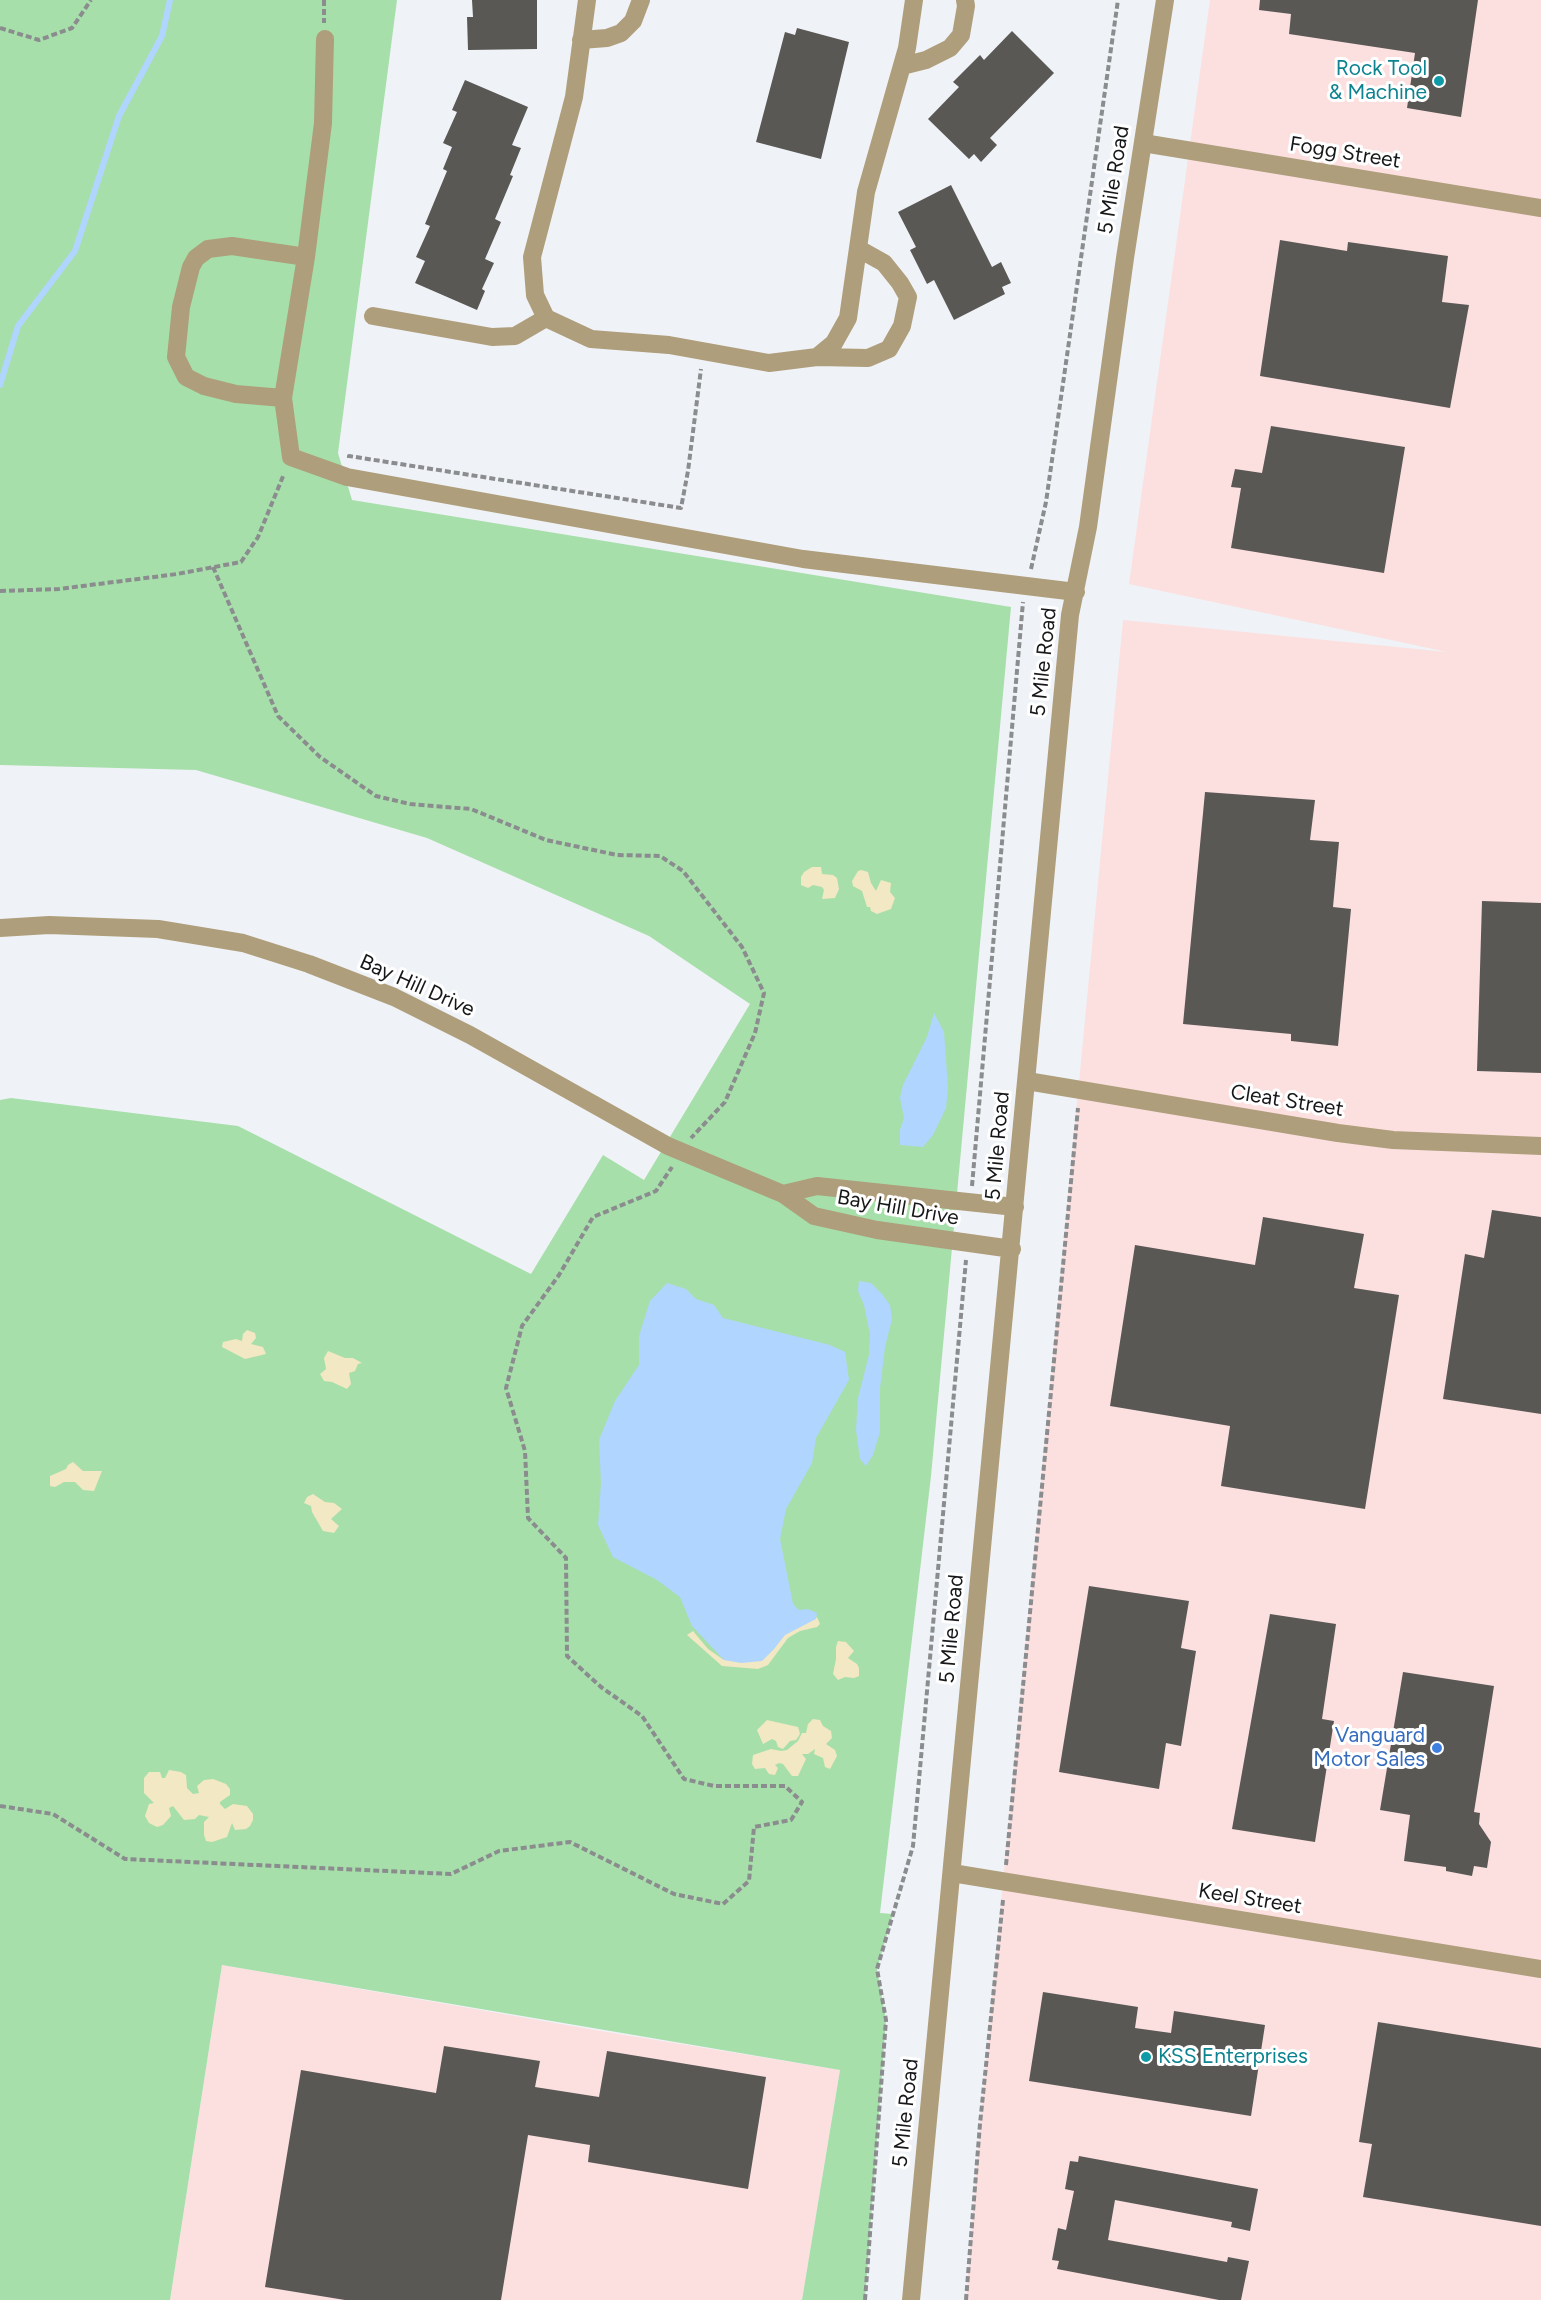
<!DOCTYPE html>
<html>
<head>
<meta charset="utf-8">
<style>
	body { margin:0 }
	canvas { display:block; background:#eff2f6 }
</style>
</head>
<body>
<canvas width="1541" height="2300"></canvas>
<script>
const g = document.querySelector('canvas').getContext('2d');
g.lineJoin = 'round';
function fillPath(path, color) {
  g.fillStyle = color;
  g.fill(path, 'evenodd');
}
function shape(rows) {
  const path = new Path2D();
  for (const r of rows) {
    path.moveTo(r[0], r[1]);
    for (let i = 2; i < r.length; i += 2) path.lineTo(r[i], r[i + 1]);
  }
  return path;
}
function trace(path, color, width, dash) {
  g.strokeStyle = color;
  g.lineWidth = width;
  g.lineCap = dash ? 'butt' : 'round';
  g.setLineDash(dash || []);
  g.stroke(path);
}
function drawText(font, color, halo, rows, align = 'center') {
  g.font = font + ' Figtree,sans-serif';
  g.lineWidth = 6;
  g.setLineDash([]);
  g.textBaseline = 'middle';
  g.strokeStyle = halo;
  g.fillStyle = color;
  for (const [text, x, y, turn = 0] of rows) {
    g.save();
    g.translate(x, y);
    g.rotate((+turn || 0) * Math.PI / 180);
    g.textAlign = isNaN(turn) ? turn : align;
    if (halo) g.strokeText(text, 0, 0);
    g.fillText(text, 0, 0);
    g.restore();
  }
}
const industrial = shape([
	[1210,0,1541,0,1541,2300,966,2300,980,2124,1123,620,1447,652,1129,584],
	[222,1965,601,2031,840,2070,802,2300,170,2300]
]);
const green = shape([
	[0,0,397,0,338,453,352,500,1011,607,931,1476,880,1913,893,1914,877,1969,886,2020,865,2300,802,2300,840,2070,222,1965,170,2300,0,2300,0,1100,11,1098,238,1126,531,1274,603,1155,644,1180,750,1004,649,936,427,838,196,770,0,765]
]);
const sand = shape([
	[812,867,821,867,822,874,833,875,837,878,839,889,835,898,822,899,824,890,822,887,813,885,808,888,801,885,801,877,804,872],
	[861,870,868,872,871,883,876,891,881,880,891,883,890,892,895,898,891,909,877,914,871,911,870,907,867,907,862,891,853,886,852,881,858,871],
	[247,1330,255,1333,256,1338,251,1344,263,1347,266,1354,245,1359,222,1347,223,1342,236,1339,242,1341,243,1334],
	[328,1351,345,1358,353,1358,362,1363,358,1364,355,1371,349,1373,351,1384,347,1389,332,1382,324,1381,320,1374,326,1369,324,1358],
	[73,1462,83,1471,102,1471,94,1491,83,1490,75,1482,64,1482,55,1487,50,1486,50,1476,66,1469,68,1465],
	[313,1494,325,1502,334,1503,342,1509,331,1519,339,1526,334,1533,323,1531,312,1512,311,1506,304,1503,307,1497],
	[817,1617,820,1624,817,1627,800,1631,788,1638,768,1665,758,1669,722,1666,687,1635,693,1631,708,1649,724,1660,773,1650,784,1635],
	[838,1641,846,1642,854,1651,848,1658,857,1664,859,1668,859,1676,854,1678,845,1677,838,1680,833,1674,836,1659,836,1647],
	[813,1719,820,1720,823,1726,831,1731,832,1738,826,1744,835,1750,837,1756,830,1769,825,1767,823,1758,814,1754,815,1749,808,1754,802,1754,806,1759,798,1776,792,1776,783,1764,779,1763,775,1765,778,1768,775,1775,769,1774,765,1768,755,1769,752,1764,753,1755,771,1749,781,1751,787,1750,798,1741,802,1733,806,1733,808,1724],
	[767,1720,798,1727,800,1734,796,1740,790,1741,783,1749,778,1747,776,1741,772,1739,763,1744,757,1730],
	[169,1770,181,1772,186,1775,187,1788,193,1794,199,1793,197,1786,204,1780,213,1779,226,1784,230,1789,230,1795,220,1802,220,1804,225,1809,233,1804,247,1806,253,1814,253,1820,250,1826,246,1829,235,1830,232,1823,227,1837,212,1842,206,1841,204,1835,204,1822,209,1817,199,1815,195,1819,184,1820,173,1806,169,1808,171,1816,163,1825,157,1827,149,1823,145,1816,149,1804,154,1803,144,1793,144,1778,149,1772,160,1772,162,1778,165,1778]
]);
const water = shape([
	[934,1013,944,1032,948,1088,946,1108,933,1135,923,1147,900,1145,900,1130,904,1118,900,1098,903,1085,927,1037],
	[859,1281,871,1283,882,1294,890,1305,892,1319,885,1347,880,1388,880,1432,873,1455,866,1466,860,1459,856,1430,858,1398,869,1355,870,1334,864,1305,858,1291],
	[667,1283,686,1289,696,1299,714,1305,723,1318,830,1345,845,1352,849,1380,816,1438,812,1463,786,1509,780,1539,793,1604,799,1610,808,1609,817,1613,816,1619,785,1635,773,1650,762,1661,741,1663,724,1660,692,1626,680,1597,657,1580,613,1557,598,1525,601,1483,599,1440,615,1401,639,1365,639,1336,650,1301]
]);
const stream = shape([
	[0,385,18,326,75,251,119,116,162,36,170,0]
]);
const building = shape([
	[472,0,537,0,537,49,468,50,467,17,473,17],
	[1260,0,1478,0,1461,117,1407,108,1415,53,1289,34,1291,14,1259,10],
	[797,28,849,42,821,159,756,142,785,32,795,35],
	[1012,31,1054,73,990,138,997,145,981,162,974,154,969,159,928,119,959,87,953,82,980,55,984,60],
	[465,80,528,107,512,145,521,148,510,175,513,176,495,219,501,222,485,259,494,263,482,289,485,291,477,310,415,283,425,261,416,257,430,226,425,224,447,171,443,169,452,147,443,143,457,112,452,110],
	[951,185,992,267,1001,262,1011,283,1002,287,1005,294,954,320,934,280,927,284,910,250,916,247,898,212],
	[1280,240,1347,251,1348,242,1448,256,1442,302,1469,305,1450,408,1260,376],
	[1271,426,1405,447,1384,573,1231,548,1241,488,1231,487,1235,469,1262,473],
	[1205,792,1315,800,1310,840,1339,842,1333,907,1351,909,1338,1046,1291,1041,1291,1034,1183,1024],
	[1482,901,1541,903,1541,1073,1477,1071],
	[1492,1210,1541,1217,1541,1414,1443,1399,1465,1254,1484,1258],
	[1263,1217,1364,1234,1354,1288,1399,1295,1365,1509,1221,1486,1230,1426,1110,1406,1135,1245,1255,1265],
	[1089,1586,1189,1601,1181,1648,1196,1651,1181,1746,1166,1743,1159,1789,1059,1772],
	[1270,1614,1336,1624,1322,1719,1334,1721,1315,1842,1232,1829],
	[1403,1672,1494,1686,1474,1812,1480,1813,1479,1824,1491,1842,1487,1868,1474,1866,1472,1876,1446,1871,1446,1867,1404,1861,1410,1815,1380,1810],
	[1043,1992,1138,2007,1135,2028,1171,2033,1174,2011,1265,2025,1251,2116,1029,2081],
	[1378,2022,1541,2048,1541,2226,1363,2197,1372,2144,1359,2142],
	[444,2046,540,2061,535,2087,599,2097,607,2051,766,2077,748,2189,588,2162,590,2145,528,2135,501,2300,345,2300,265,2287,301,2070,436,2093],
	[1079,2156,1258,2189,1250,2231,1231,2227,1232,2222,1115,2200,1108,2240,1227,2262,1228,2257,1249,2261,1241,2300,1219,2300,1057,2269,1059,2261,1052,2260,1058,2228,1066,2230,1074,2191,1065,2189,1070,2161,1078,2162]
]);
const path = shape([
	[324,0,324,23],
	[0,28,39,40,72,28,91,0],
	[349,458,349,456,681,508,688,471,701,369],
	[213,567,278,716,320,757,376,796,410,804,471,809,546,840,617,855,660,856,683,871,742,947,764,993,755,1033,725,1102,691,1138],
	[1031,569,1046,502,1118,0],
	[0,591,59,589,177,574,241,562,258,537,284,474],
	[972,1186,1023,602],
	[0,1806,53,1814,125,1859,451,1874,499,1851,570,1842,674,1894,723,1904,749,1881,754,1827,791,1820,802,1802,785,1786,714,1786,684,1779,642,1716,601,1687,567,1656,566,1558,528,1518,525,1451,506,1388,522,1326,559,1275,593,1217,656,1191,672,1167],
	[1006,1865,1078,1108],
	[865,2300,886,2020,877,1969,913,1846,966,1260],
	[966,2300,980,2124,1003,1900]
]);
const minor = shape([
	[587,0,574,97,532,257,535,295,546,318,591,339,669,345,769,363,817,357,834,343,848,318,866,192,907,48,914,0],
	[325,39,323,123,306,257,283,398,291,457,347,477,803,559,1076,592],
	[581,40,607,38,621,33,633,21,641,0],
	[902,66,926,60,950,48,961,35,966,6,965,0],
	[1143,143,1541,208],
	[373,316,492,337,515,336,546,318],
	[817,357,868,358,889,349,902,326,908,297,900,283,884,263,859,249],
	[283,398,236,394,204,386,186,377,176,357,181,307,191,267,196,258,208,249,232,246,306,257],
	[0,928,49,925,158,929,243,943,309,964,394,997,470,1035,668,1146,783,1194,814,1216,877,1230,1012,1249],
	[1027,1081,1338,1133,1393,1140,1541,1146],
	[783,1194,817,1186,1015,1207],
	[952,1873,1541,1969],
	[911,2300,1070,615,1088,527,1125,258,1165,0]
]);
const markers = [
	[1439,81,6,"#0f9aa8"],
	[1437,1748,6,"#3f7fe0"],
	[1146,2057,6,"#0f9aa8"]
];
const cultureNames = [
	["Rock Tool",1427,69],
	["& Machine",1427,93],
	["KSS Enterprises",1158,2057,"left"]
];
const streetNames = [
	["Fogg Street",1345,153,9],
	["5 Mile Road",1114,180,-81],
	["5 Mile Road",1044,662,-84],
	["Bay Hill Drive",417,986,24],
	["Cleat Street",1287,1101,9],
	["5 Mile Road",998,1146,-85],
	["Bay Hill Drive",898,1208,10],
	["5 Mile Road",952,1629,-85],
	["Keel Street",1250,1899,9],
	["5 Mile Road",906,2113,-84]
];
const shopNames = [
	["Vanguard",1425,1736],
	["Motor Sales",1425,1760]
];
fillPath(industrial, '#fce0e0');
fillPath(green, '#a7dfab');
fillPath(sand, '#f2e8c3');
fillPath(water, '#b0d5fe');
trace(stream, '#b0d5fe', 6);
fillPath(building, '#5a5855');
trace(path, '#8a8c8e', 4, [6, 3]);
trace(minor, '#af9e7b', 18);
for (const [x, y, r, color] of markers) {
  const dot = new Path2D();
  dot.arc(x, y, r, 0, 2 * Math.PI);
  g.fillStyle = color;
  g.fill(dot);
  trace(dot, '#fff', 2);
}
drawText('21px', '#0d838f', '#fff', cultureNames, 'right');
drawText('21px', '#161718', '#fff', streetNames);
drawText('21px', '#366cbe', '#fff', shopNames, 'right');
</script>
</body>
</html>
